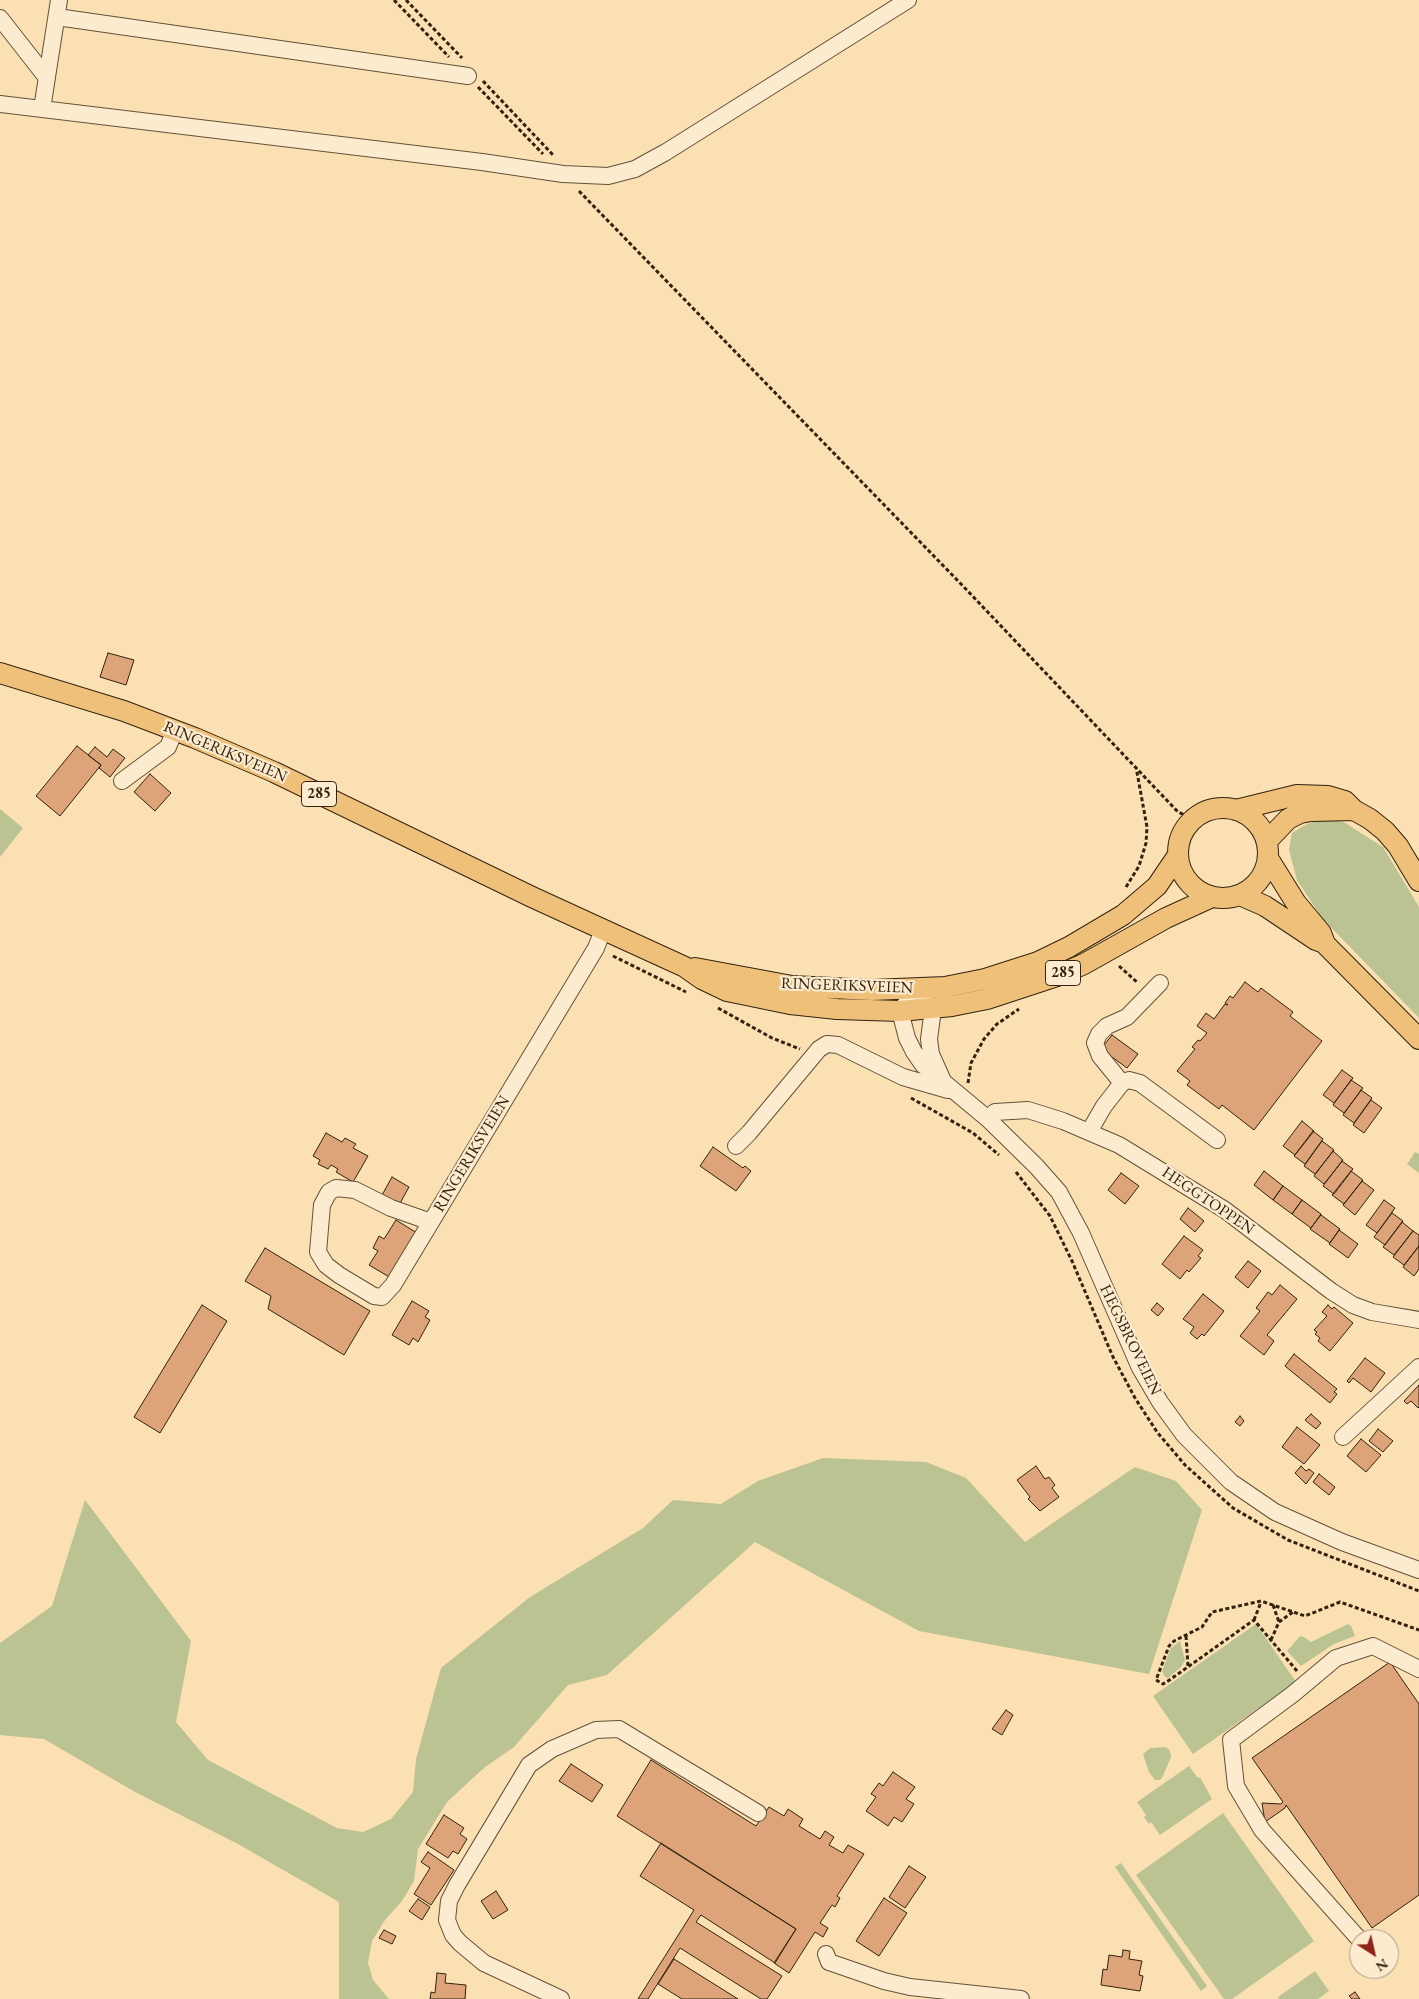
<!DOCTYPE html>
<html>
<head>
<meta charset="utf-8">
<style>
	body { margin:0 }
	#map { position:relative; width:1419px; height:1999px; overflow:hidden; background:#fbe0b4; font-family:"EB Garamond",serif }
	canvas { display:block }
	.north { position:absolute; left:1349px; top:1929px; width:50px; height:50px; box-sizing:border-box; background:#fcebce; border:1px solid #ab9b81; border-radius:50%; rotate:145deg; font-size:14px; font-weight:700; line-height:20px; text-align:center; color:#32220e }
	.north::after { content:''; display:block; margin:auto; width:18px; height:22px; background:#8f2418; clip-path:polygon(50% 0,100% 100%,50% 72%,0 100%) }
</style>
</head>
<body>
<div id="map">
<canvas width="1419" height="1999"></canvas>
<div class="north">N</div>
</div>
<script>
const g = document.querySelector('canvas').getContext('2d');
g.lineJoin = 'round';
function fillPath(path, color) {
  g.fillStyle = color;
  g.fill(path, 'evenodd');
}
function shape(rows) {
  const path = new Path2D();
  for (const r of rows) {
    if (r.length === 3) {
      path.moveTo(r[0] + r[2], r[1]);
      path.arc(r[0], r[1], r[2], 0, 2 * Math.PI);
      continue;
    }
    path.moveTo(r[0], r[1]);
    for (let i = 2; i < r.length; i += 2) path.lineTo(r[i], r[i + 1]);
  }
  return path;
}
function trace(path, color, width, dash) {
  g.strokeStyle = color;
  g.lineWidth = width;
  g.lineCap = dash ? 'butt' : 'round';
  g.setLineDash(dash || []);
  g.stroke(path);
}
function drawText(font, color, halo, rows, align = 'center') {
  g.font = font + ' "EB Garamond",serif';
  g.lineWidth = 4.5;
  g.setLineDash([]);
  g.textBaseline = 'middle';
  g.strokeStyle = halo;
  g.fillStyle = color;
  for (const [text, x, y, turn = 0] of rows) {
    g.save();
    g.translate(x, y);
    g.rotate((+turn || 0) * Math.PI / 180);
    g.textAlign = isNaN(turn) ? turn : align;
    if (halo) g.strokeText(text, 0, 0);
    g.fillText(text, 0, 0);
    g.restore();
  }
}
const green = shape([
	[0,809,23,828,0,857],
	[1325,819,1342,821,1383,847,1419,907,1419,1018,1322,918,1297,880,1289,850,1292,833,1307,824],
	[1415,1152,1419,1154,1419,1173,1407,1164],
	[823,1458,926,1462,966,1478,1025,1542,1135,1467,1176,1481,1202,1510,1149,1674,919,1631,755,1542,607,1675,568,1685,514,1747,485,1767,447,1802,418,1849,414,1881,402,1901,385,1920,372,1941,368,1963,373,1980,389,1999,339,1999,339,1902,238,1844,135,1792,44,1739,0,1735,0,1643,52,1606,85,1500,191,1641,176,1722,208,1760,337,1828,363,1832,391,1819,413,1792,416,1759,441,1668,530,1597,643,1528,673,1500,721,1504,758,1481],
	[1256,1624,1296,1682,1193,1754,1153,1696],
	[1348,1624,1351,1626,1355,1636,1334,1644,1301,1666,1287,1651,1300,1636,1304,1637,1311,1642],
	[1180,1641,1185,1660,1181,1667,1168,1678,1165,1677,1162,1671,1171,1648],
	[1166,1747,1170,1751,1171,1757,1163,1776,1160,1780,1155,1780,1149,1772,1143,1754,1150,1748],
	[1189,1766,1198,1778,1200,1777,1212,1799,1160,1835,1151,1822,1149,1824,1144,1817,1146,1815,1137,1802],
	[1223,1813,1314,1941,1232,1999,1224,1999,1136,1875],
	[1121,1863,1207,1986,1201,1991,1115,1867],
	[1315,1971,1329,1991,1318,1999,1279,1999,1278,1997]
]);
const building = shape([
	[108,653,134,660,126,685,100,677,108,653],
	[77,746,101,765,60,816,36,796,77,746],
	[95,747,107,757,113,749,125,758,110,777,99,768,101,765,88,755,95,747],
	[150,774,171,793,155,811,134,792,150,774],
	[1245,982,1258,992,1261,988,1293,1012,1290,1016,1322,1041,1254,1130,1222,1105,1219,1109,1187,1085,1190,1081,1177,1071,1195,1049,1192,1047,1198,1040,1200,1041,1207,1033,1197,1026,1206,1013,1214,1019,1225,1004,1228,1005,1225,1003,1230,996,1233,998,1245,982],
	[1112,1035,1138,1054,1127,1068,1101,1049,1112,1035],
	[1342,1070,1353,1078,1334,1103,1323,1095,1342,1070],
	[1351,1080,1363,1088,1344,1113,1333,1105,1351,1080],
	[1361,1090,1372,1098,1354,1123,1343,1115,1361,1090],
	[1371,1100,1382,1108,1364,1133,1353,1125,1371,1100],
	[1302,1121,1314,1131,1295,1155,1283,1146,1302,1121],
	[1313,1131,1323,1139,1305,1164,1294,1156,1313,1131],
	[326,1133,342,1142,345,1138,356,1144,353,1148,368,1156,353,1182,336,1172,338,1169,331,1165,328,1169,318,1164,320,1160,313,1156,326,1133],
	[1322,1141,1334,1150,1315,1174,1304,1166,1322,1141],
	[713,1147,743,1168,745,1166,751,1171,736,1191,700,1166,713,1147],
	[1333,1151,1343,1160,1324,1184,1314,1176,1333,1151],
	[1342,1161,1353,1169,1334,1194,1323,1186,1342,1161],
	[1264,1171,1283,1186,1273,1200,1254,1185,1264,1171],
	[1351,1171,1363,1180,1344,1204,1332,1195,1351,1171],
	[1121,1173,1139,1186,1125,1204,1108,1190,1121,1173],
	[392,1177,409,1187,399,1205,382,1195,392,1177],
	[1362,1181,1374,1190,1355,1215,1343,1205,1362,1181],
	[1283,1186,1302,1200,1292,1214,1273,1200,1283,1186],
	[1302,1200,1321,1214,1311,1228,1292,1214,1302,1200],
	[1384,1200,1395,1208,1377,1233,1366,1225,1384,1200],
	[1188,1208,1204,1221,1195,1232,1180,1219,1188,1208],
	[1392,1213,1403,1221,1385,1245,1374,1237,1392,1213],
	[1321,1215,1340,1229,1330,1243,1310,1229,1321,1215],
	[396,1220,417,1233,391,1278,369,1265,378,1251,373,1248,379,1236,384,1239,396,1220],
	[1402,1222,1413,1231,1394,1255,1383,1247,1402,1222],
	[1339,1230,1358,1244,1348,1258,1329,1244,1339,1230],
	[1413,1231,1419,1235,1419,1246,1404,1265,1393,1257,1413,1231],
	[1184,1236,1203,1250,1198,1256,1201,1258,1189,1272,1187,1270,1180,1279,1162,1264,1184,1236],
	[1419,1246,1419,1269,1414,1276,1403,1267,1419,1246],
	[265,1248,370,1311,344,1355,268,1309,271,1296,245,1281,265,1248],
	[1248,1261,1261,1271,1248,1288,1235,1277,1248,1261],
	[1280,1285,1297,1299,1267,1335,1274,1341,1264,1355,1240,1336,1260,1311,1256,1308,1268,1292,1272,1295,1280,1285],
	[1203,1294,1224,1311,1204,1336,1202,1334,1197,1339,1190,1333,1194,1327,1183,1319,1203,1294],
	[412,1301,429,1311,425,1317,430,1320,418,1342,413,1338,409,1345,392,1335,412,1301],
	[1157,1303,1164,1309,1158,1316,1151,1310,1157,1303],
	[202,1305,227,1321,160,1433,134,1417,202,1305],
	[1328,1305,1332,1309,1334,1307,1353,1323,1330,1351,1318,1341,1320,1338,1315,1334,1317,1332,1314,1330,1327,1316,1322,1312,1328,1305],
	[1294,1354,1337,1389,1334,1392,1337,1394,1330,1403,1285,1366,1294,1354],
	[1365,1358,1385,1373,1371,1392,1353,1378,1349,1383,1347,1381,1365,1358],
	[1419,1385,1419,1407,1418,1408,1411,1401,1407,1404,1404,1401,1419,1385],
	[1311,1414,1321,1423,1316,1429,1305,1420,1311,1414],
	[1240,1416,1244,1421,1240,1426,1235,1422,1240,1416],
	[1297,1427,1320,1445,1304,1464,1282,1447,1297,1427],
	[1378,1429,1393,1441,1383,1452,1369,1441,1378,1429],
	[1361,1439,1381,1455,1366,1472,1347,1456,1361,1439],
	[1036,1466,1045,1479,1049,1477,1055,1485,1052,1488,1059,1497,1040,1511,1028,1499,1030,1497,1017,1480,1036,1466],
	[1301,1466,1306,1471,1309,1469,1314,1473,1306,1484,1295,1473,1301,1466],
	[1319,1474,1335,1487,1329,1495,1313,1482,1319,1474],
	[1390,1662,1419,1704,1419,1895,1372,1928,1286,1805,1285,1808,1265,1822,1262,1803,1281,1804,1283,1802,1252,1758,1390,1662],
	[1006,1710,1013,1715,1002,1735,992,1729,1006,1710],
	[651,1760,756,1826,769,1807,784,1816,788,1809,803,1819,799,1826,820,1839,825,1831,834,1837,829,1845,843,1853,848,1845,864,1854,837,1896,840,1898,835,1907,832,1905,820,1923,828,1928,823,1937,815,1932,789,1973,774,1963,796,1929,617,1816,651,1760],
	[571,1764,603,1785,592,1802,559,1781,571,1764],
	[893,1772,915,1787,906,1799,914,1804,902,1822,894,1817,888,1826,866,1811,876,1797,871,1794,879,1783,883,1786,893,1772],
	[444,1815,464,1828,460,1834,467,1839,458,1854,453,1851,448,1858,426,1844,444,1815],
	[661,1843,796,1929,775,1963,701,1915,696,1922,782,1976,767,1999,761,1999,680,1948,648,1999,638,1999,694,1910,640,1876,661,1843],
	[428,1852,454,1870,431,1905,414,1894,430,1868,421,1862,428,1852],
	[909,1866,926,1877,905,1908,889,1897,909,1866],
	[496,1891,508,1910,493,1919,481,1901,496,1891],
	[884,1898,907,1913,879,1956,856,1941,884,1898],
	[418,1899,430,1907,422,1920,409,1911,418,1899],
	[384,1930,396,1936,392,1944,379,1938,384,1930],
	[1123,1950,1130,1951,1129,1959,1142,1961,1139,1975,1143,1976,1140,1991,1101,1985,1103,1969,1107,1970,1109,1955,1122,1957,1123,1950],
	[674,1959,738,1999,682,1999,658,1984,674,1959],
	[437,1973,446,1974,445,1983,466,1985,465,1999,430,1999,431,1992,435,1993,437,1973],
	[1355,1992,1360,1999,1352,1999,1349,1996,1355,1992]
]);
const path = shape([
	[394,0,449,57],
	[406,0,462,58],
	[483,81,554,156],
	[478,87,543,154],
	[579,191,962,585,1178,812,1194,819],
	[1126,887,1139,866,1146,843,1147,827,1136,767],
	[613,956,686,992],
	[1119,966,1138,983],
	[718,1008,772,1038,800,1049],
	[968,1083,971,1063,984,1039,997,1024,1019,1009],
	[911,1098,973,1133,999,1155],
	[1016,1172,1050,1216,1072,1261,1113,1357,1135,1398,1157,1432,1185,1465,1233,1508,1288,1540,1419,1591],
	[1273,1605,1279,1622],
	[1254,1620,1261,1602],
	[1186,1636,1188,1666],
	[1271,1640,1279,1622,1293,1612],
	[1297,1671,1254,1620,1168,1681,1163,1684,1156,1680,1169,1646,1174,1641,1202,1627,1212,1612,1261,1601,1305,1616,1340,1602,1419,1630]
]);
const minor = shape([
	[57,17,468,76],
	[0,18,47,78],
	[0,104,482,162,563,174,608,176,635,169,666,152,908,0],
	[42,109,59,0],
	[122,781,168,747,175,730],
	[943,1081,931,1054,929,1039,933,1009,916,990,900,1011,907,1038,914,1052,923,1065,988,1119,1036,1166,1059,1192,1081,1233,1140,1368,1160,1402,1184,1435,1231,1482,1275,1512,1342,1542,1419,1570],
	[1122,1083,1100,1056,1095,1043,1099,1034,1107,1026,1127,1017,1160,983],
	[988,1119,995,1112,1028,1110,1063,1121,1119,1145,1225,1210,1331,1291,1353,1305,1372,1312,1419,1320],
	[1089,1132,1104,1106,1122,1083,1129,1080,1140,1083,1217,1140],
	[736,1146,749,1133,819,1049,827,1044,838,1045,903,1077,948,1090],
	[336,1188,355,1190,391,1208,431,1222,393,1285,382,1297,374,1296,339,1275,326,1265,318,1252,322,1205,329,1192,336,1188],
	[431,1222,596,948,603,930],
	[1343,1437,1419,1367],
	[1359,1939,1262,1830,1236,1786,1231,1740,1293,1694,1336,1658,1373,1646,1419,1669],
	[826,1954,829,1962,884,1981,910,1987,1021,1999],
	[561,1999,484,1963,460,1943,453,1935,447,1920,449,1901,457,1885,529,1765,552,1749,596,1730,619,1729,758,1813]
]);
const major = shape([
	[0,673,124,711,195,738,274,772,532,897,685,967,702,979,727,991,790,1004,837,1009,900,1011,952,1006,987,999,1057,976,1084,964,1166,918,1212,897],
	[1223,853,45],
	[1236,810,1297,795,1328,796,1345,801,1354,810,1370,819,1385,831,1398,846,1419,881],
	[1267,841,1288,819,1300,813,1311,811,1354,810],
	[1268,858,1296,903,1321,933,1325,944,1419,1039],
	[1240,895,1265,906,1316,940,1324,943],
	[695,968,792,986,872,990,945,987,985,979,1038,962,1069,947,1123,915,1157,886,1178,855]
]);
const shields = [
	[319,794,35],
	[1063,973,35]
];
const shieldNames = [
	["285",319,794],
	["285",1063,973]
];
const streetNames = [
	["RINGERIKSVEIEN",225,752,23],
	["RINGERIKSVEIEN",847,986,2],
	["RINGERIKSVEIEN",472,1154,-59],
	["HEGGTOPPEN",1208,1201,34],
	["HEGSBROVEIEN",1130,1340,64]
];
fillPath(green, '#bac391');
fillPath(building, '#dda479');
trace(building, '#32220e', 1);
trace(minor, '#645238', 18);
trace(major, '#32220e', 22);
trace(path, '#32220e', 3, [4, 2.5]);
trace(minor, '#fcebce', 16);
trace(major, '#eec07a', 20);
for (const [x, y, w] of shields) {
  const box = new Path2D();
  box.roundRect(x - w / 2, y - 12.5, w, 25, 4);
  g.fillStyle = '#fcebce';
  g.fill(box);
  trace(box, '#32220e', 1);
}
drawText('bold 15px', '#32220e', null, shieldNames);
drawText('16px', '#32220e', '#fcebce', streetNames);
</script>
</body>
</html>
